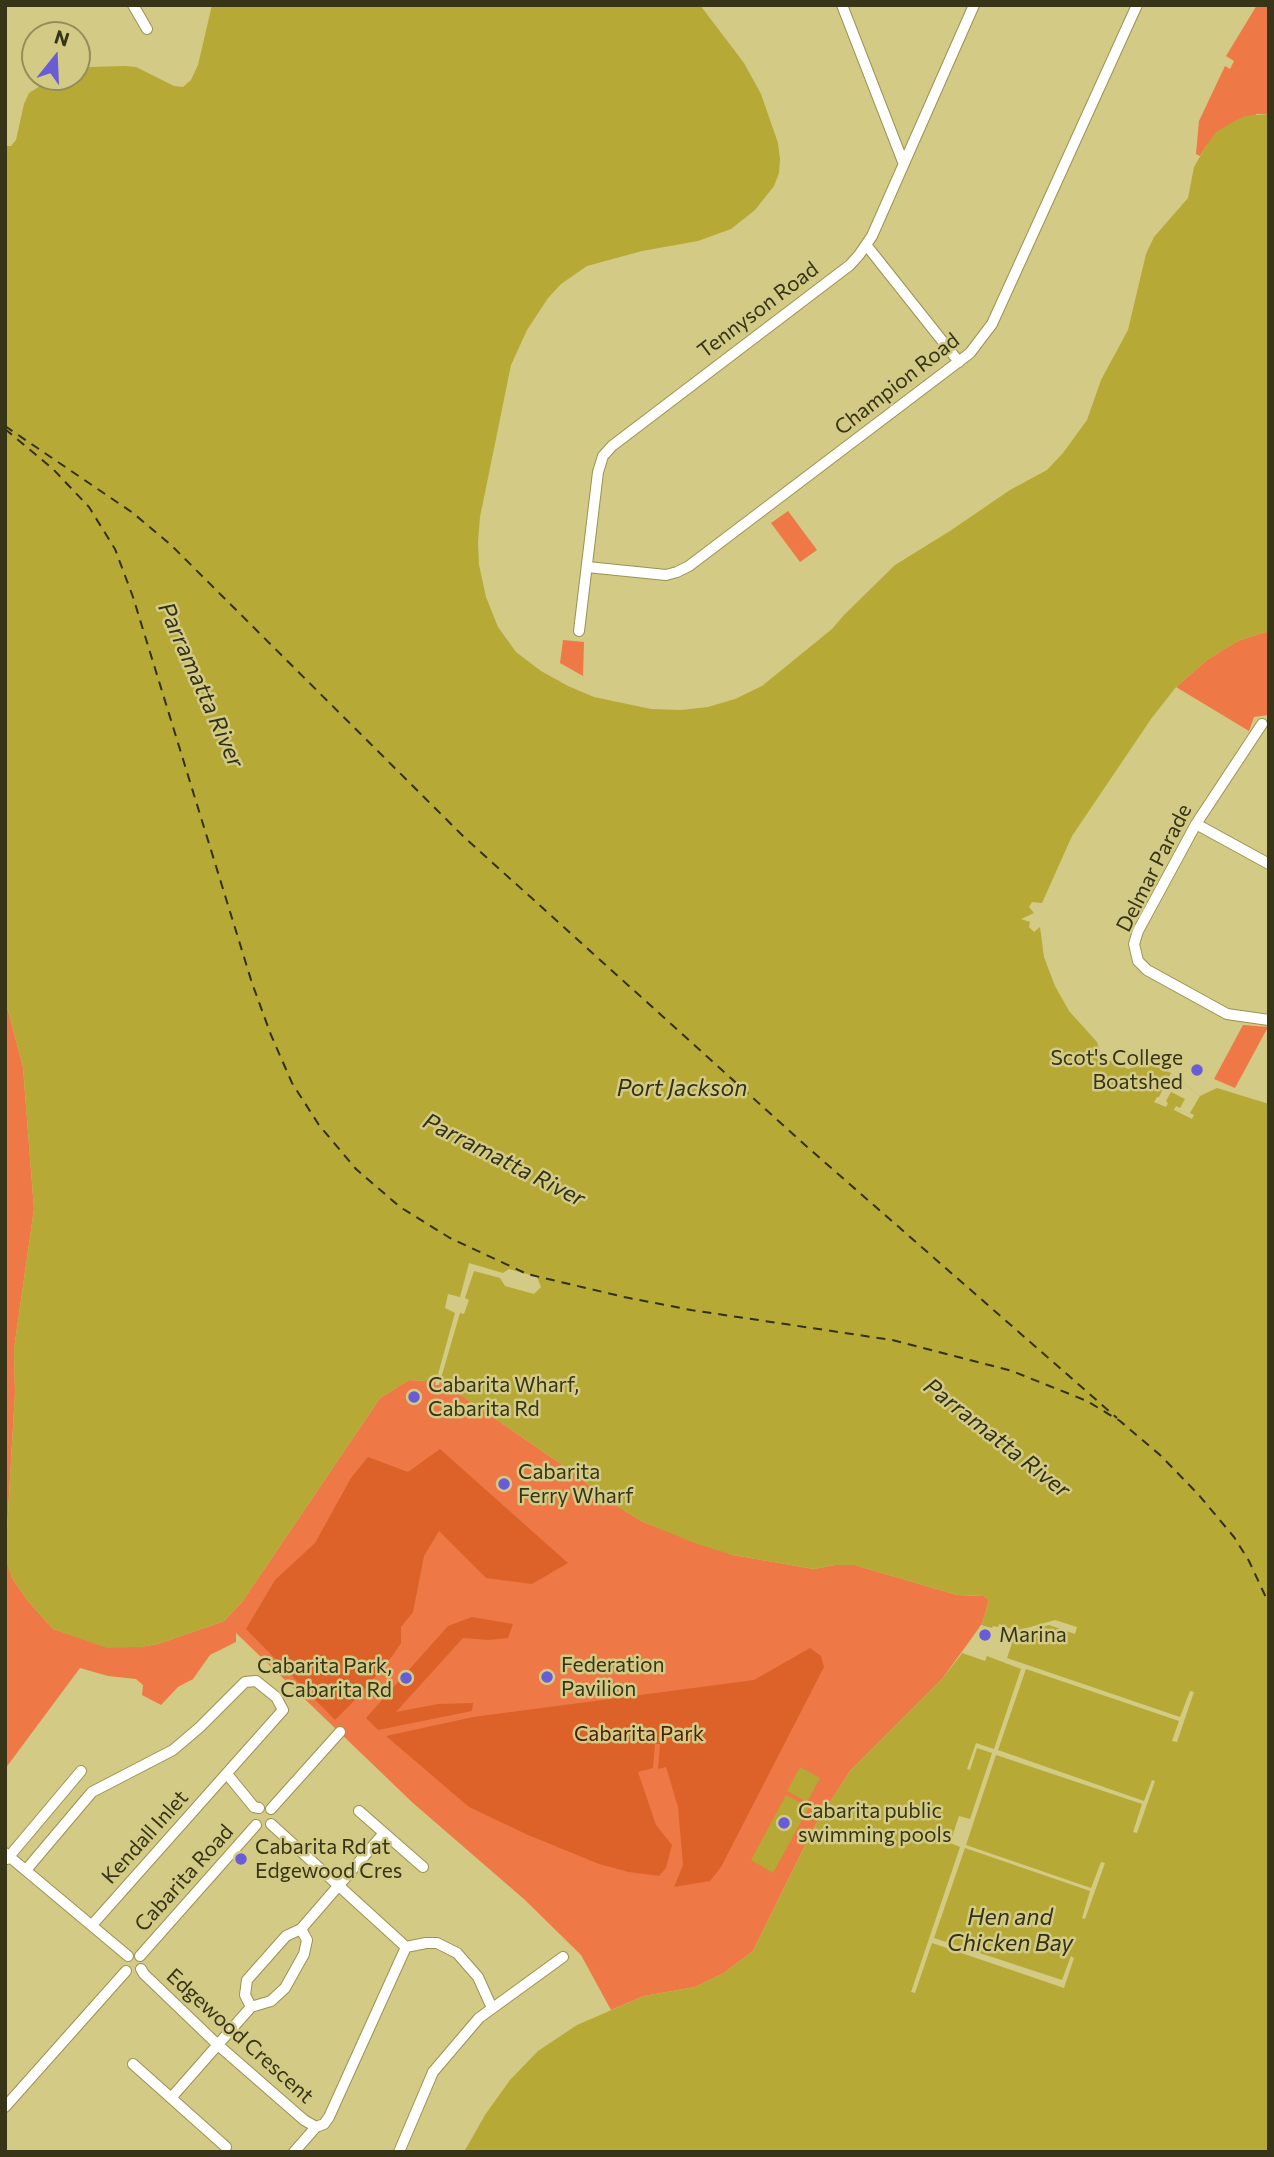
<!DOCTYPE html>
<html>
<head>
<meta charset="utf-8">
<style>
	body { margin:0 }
	#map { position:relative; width:1274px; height:2157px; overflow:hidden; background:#d2ca85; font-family:Commissioner,sans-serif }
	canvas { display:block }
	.frame { position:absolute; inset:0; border:7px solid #373417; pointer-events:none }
	.north { position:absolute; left:21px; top:21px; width:70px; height:70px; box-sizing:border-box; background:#d2ca85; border:2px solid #948e59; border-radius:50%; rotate:18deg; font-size:19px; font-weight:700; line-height:28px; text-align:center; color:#373417 }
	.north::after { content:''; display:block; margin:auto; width:24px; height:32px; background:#685dd7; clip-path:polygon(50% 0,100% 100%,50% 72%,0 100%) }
</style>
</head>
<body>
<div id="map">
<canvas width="1274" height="2157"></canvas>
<div class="frame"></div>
<div class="north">N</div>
</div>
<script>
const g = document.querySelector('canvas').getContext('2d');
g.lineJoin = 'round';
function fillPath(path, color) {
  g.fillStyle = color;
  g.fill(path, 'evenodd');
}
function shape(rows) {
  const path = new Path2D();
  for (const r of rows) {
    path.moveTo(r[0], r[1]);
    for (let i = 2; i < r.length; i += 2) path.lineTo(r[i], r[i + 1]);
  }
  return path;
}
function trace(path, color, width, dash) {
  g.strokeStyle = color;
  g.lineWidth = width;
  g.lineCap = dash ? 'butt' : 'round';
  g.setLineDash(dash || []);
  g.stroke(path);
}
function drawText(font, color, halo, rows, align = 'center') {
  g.font = font + ' Commissioner,sans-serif';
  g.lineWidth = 5;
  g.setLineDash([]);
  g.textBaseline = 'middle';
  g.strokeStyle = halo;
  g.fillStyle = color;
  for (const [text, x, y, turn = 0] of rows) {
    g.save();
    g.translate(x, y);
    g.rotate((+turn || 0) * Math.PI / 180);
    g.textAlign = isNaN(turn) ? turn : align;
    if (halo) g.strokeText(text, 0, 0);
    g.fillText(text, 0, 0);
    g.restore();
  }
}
const green = shape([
	[1257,5,1269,5,1269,114,1257,114,1206,146,1200,156,1196,154,1199,121,1225,66,1230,69,1234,61,1226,56],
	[788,511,817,550,800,562,771,523],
	[1269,631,1269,715,1254,717,1249,731,1176,687,1207,660,1224,649,1240,640],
	[563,640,584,642,583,676,560,663],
	[5,999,23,1067,34,1209,14,1349,15,1392,6,1547,12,1578,28,1601,53,1629,107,1647,140,1647,158,1644,224,1621,242,1602,380,1398,409,1380,442,1382,574,1473,606,1499,643,1522,733,1555,814,1569,835,1565,855,1565,957,1595,984,1596,989,1600,982,1624,942,1679,850,1771,814,1827,753,1951,724,1973,695,1987,644,1996,611,2010,581,1955,525,1900,413,1803,236,1633,236,1642,210,1655,193,1679,178,1687,161,1705,142,1695,143,1685,136,1679,108,1676,80,1668,5,1769],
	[1243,1025,1268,1027,1235,1088,1214,1079]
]);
const forest = shape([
	[440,1449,568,1563,532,1584,486,1578,439,1531,424,1556,413,1612,401,1627,401,1643,393,1655,358,1697,335,1720,246,1629,275,1580,315,1543,351,1478,368,1457,408,1472],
	[472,1617,513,1624,508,1638,489,1640,463,1638,396,1712,438,1704,473,1703,472,1711,378,1730,366,1718,448,1626],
	[810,1648,821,1656,824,1667,721,1867,710,1881,674,1887,683,1865,678,1807,666,1767,658,1769,660,1744,655,1744,653,1768,638,1772,656,1825,672,1845,666,1868,659,1876,629,1872,599,1864,528,1835,469,1807,386,1736,473,1717,754,1680]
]);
const water = shape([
	[212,5,700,5,744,63,761,94,778,143,780,159,779,173,774,186,755,210,731,229,698,241,642,251,587,266,561,284,548,298,527,330,511,365,480,517,478,542,479,565,486,597,498,627,516,652,541,671,568,686,594,697,651,709,681,710,708,707,735,699,762,686,832,629,844,615,895,565,950,531,1010,490,1047,470,1063,453,1087,420,1101,380,1128,330,1146,254,1154,237,1188,198,1194,167,1206,146,1216,132,1233,122,1245,116,1269,114,1269,631,1240,640,1224,649,1207,660,1176,687,1151,719,1072,836,1042,903,1032,902,1029,907,1034,913,1021,919,1030,922,1029,927,1034,932,1040,927,1044,957,1055,986,1069,1011,1097,1042,1102,1057,1128,1069,1143,1064,1160,1068,1171,1073,1200,1096,1217,1088,1269,1104,1269,2152,464,2152,485,2115,510,2080,538,2051,577,2025,644,1996,695,1987,724,1973,753,1951,814,1827,850,1771,942,1679,960,1656,982,1624,989,1600,984,1596,957,1595,855,1565,835,1565,814,1569,733,1555,697,1544,643,1522,606,1499,574,1473,442,1382,409,1380,380,1398,242,1602,224,1621,158,1644,140,1647,107,1648,53,1629,28,1601,12,1578,7,1565,6,1547,15,1392,14,1349,34,1209,23,1067,5,999,5,146,11,146,16,140,24,104,29,93,55,77,77,77,77,70,90,67,125,66,136,67,174,86,183,87,191,80,198,65],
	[800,1767,820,1778,807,1802,787,1791],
	[786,1795,809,1807,773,1873,751,1860]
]);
const pier = shape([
	[1171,1073,1200,1096,1190,1113,1194,1115,1192,1119,1174,1110,1176,1106,1180,1108,1185,1099,1171,1092,1166,1101,1168,1103,1166,1107,1154,1102,1157,1097,1159,1097],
	[469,1263,503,1273,509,1269,537,1277,541,1287,534,1294,505,1286,500,1278,474,1271,465,1298,469,1300,464,1314,460,1313,439,1385,435,1385,455,1313,445,1308,448,1294,460,1297],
	[1055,1620,1077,1627,1075,1634,1049,1625,1015,1635,1007,1658,1180,1717,1190,1691,1194,1692,1177,1742,1172,1741,1179,1721,1026,1669,998,1750,1144,1801,1152,1780,1155,1781,1137,1833,1133,1832,1142,1804,996,1755,966,1845,1091,1888,1101,1862,1105,1863,1085,1919,1082,1918,1090,1891,965,1848,934,1938,1062,1980,1071,1956,1074,1958,1064,1988,932,1943,915,1993,911,1992,960,1847,950,1843,959,1816,970,1819,992,1753,977,1748,970,1770,967,1769,976,1743,994,1749,1021,1669,987,1656,985,1661,962,1653,981,1625,992,1628,993,1626,998,1627,999,1624,1016,1631]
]);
const ferry = shape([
	[5,426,133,513,171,545,464,837,805,1145,1117,1418],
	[5,429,53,469,89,507,115,549,133,597,252,983,271,1035,292,1083,319,1125,356,1169,400,1207,450,1238,527,1274,624,1297,691,1310,892,1340,1012,1371,1087,1401,1120,1421,1160,1455,1198,1494,1234,1537,1249,1561,1269,1604]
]);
const minor = shape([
	[133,5,147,29],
	[842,5,903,162],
	[867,246,959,362],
	[587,567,666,575,677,572,689,566,970,353,992,324,1137,5],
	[579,631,598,472,603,456,612,446,850,265,859,255,872,236,974,5],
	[1262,724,1196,824,1138,931,1134,944,1138,961,1147,970,1227,1014,1269,1020],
	[1196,824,1269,864],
	[227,1774,254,1807,259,1808],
	[271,1809,340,1732],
	[359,1811,423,1867],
	[271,1824,406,1947],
	[5,1853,128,1956],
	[7,1859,81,1771],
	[26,1870,92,1792,173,1750,200,1727,245,1682,256,1681,276,1697,283,1710,92,1925],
	[301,1929,307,1940,304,1954,285,1988,271,2001,251,2007,245,1995,247,1980,286,1936,301,1929],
	[301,1929,384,1833],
	[406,1947,426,1943,437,1943,457,1953,478,1977,492,2008],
	[140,1956,256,1825],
	[141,1969,144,1974,218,2045,304,2120,316,2127],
	[133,2064,226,2147],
	[171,2098,251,2007],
	[5,2107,126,1971],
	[294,2152,316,2127,324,2124,329,2117,406,1947],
	[399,2152,433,2072,479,2018,563,1957]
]);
const markers = [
	[1197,1070,7,"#685dd7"],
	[414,1397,7,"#685dd7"],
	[504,1484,7,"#685dd7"],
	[985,1635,7,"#685dd7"],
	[547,1677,7,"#685dd7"],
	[406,1678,7,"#685dd7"],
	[784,1823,7,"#685dd7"],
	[241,1859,7,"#685dd7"]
];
const streetNames = [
	["Tennyson Road",758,310,-37],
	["Champion Road",897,384,-38],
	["Delmar Parade",1154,868,-63],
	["Kendall Inlet",145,1837,-48],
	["Cabarita Road",184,1878,-48],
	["Edgewood Crescent",240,2036,42]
];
const poiNames = [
	["Scot's College",1183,1058,"right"],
	["Boatshed",1183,1082,"right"],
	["Cabarita Wharf,",428,1385],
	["Cabarita Rd",428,1409],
	["Cabarita",518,1472],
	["Ferry Wharf",518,1496],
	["Marina",999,1635],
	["Federation",561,1665],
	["Pavilion",561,1689],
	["Cabarita Park,",392,1666,"right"],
	["Cabarita Rd",392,1690,"right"],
	["Cabarita public",798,1811],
	["swimming pools",798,1835],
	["Cabarita Rd at",255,1847],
	["Edgewood Cres",255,1871]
];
const parkNames = [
	["Cabarita Park",639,1734]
];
const waterNames = [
	["Parramatta River",201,685,66],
	["Port Jackson",682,1088],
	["Parramatta River",504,1160,27],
	["Parramatta River",997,1438,38],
	["Hen and",1010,1917],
	["Chicken Bay",1010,1943]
];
fillPath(green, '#ee7946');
fillPath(forest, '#dc622a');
fillPath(water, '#b6a935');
fillPath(pier, '#d2ca85');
trace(ferry, '#333018', 2, [9, 7]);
trace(minor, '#9b9350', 12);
trace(minor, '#fff', 10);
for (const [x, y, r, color] of markers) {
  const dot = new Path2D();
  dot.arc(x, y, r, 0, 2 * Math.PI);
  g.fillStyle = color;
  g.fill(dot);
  trace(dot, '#d2ca85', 2.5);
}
drawText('21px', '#373417', '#d2ca85', streetNames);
drawText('21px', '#373417', '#d2ca85', poiNames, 'left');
drawText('21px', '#4c1d07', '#d2ca85', parkNames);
drawText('italic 23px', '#333018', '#d2ca85', waterNames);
</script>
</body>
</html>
